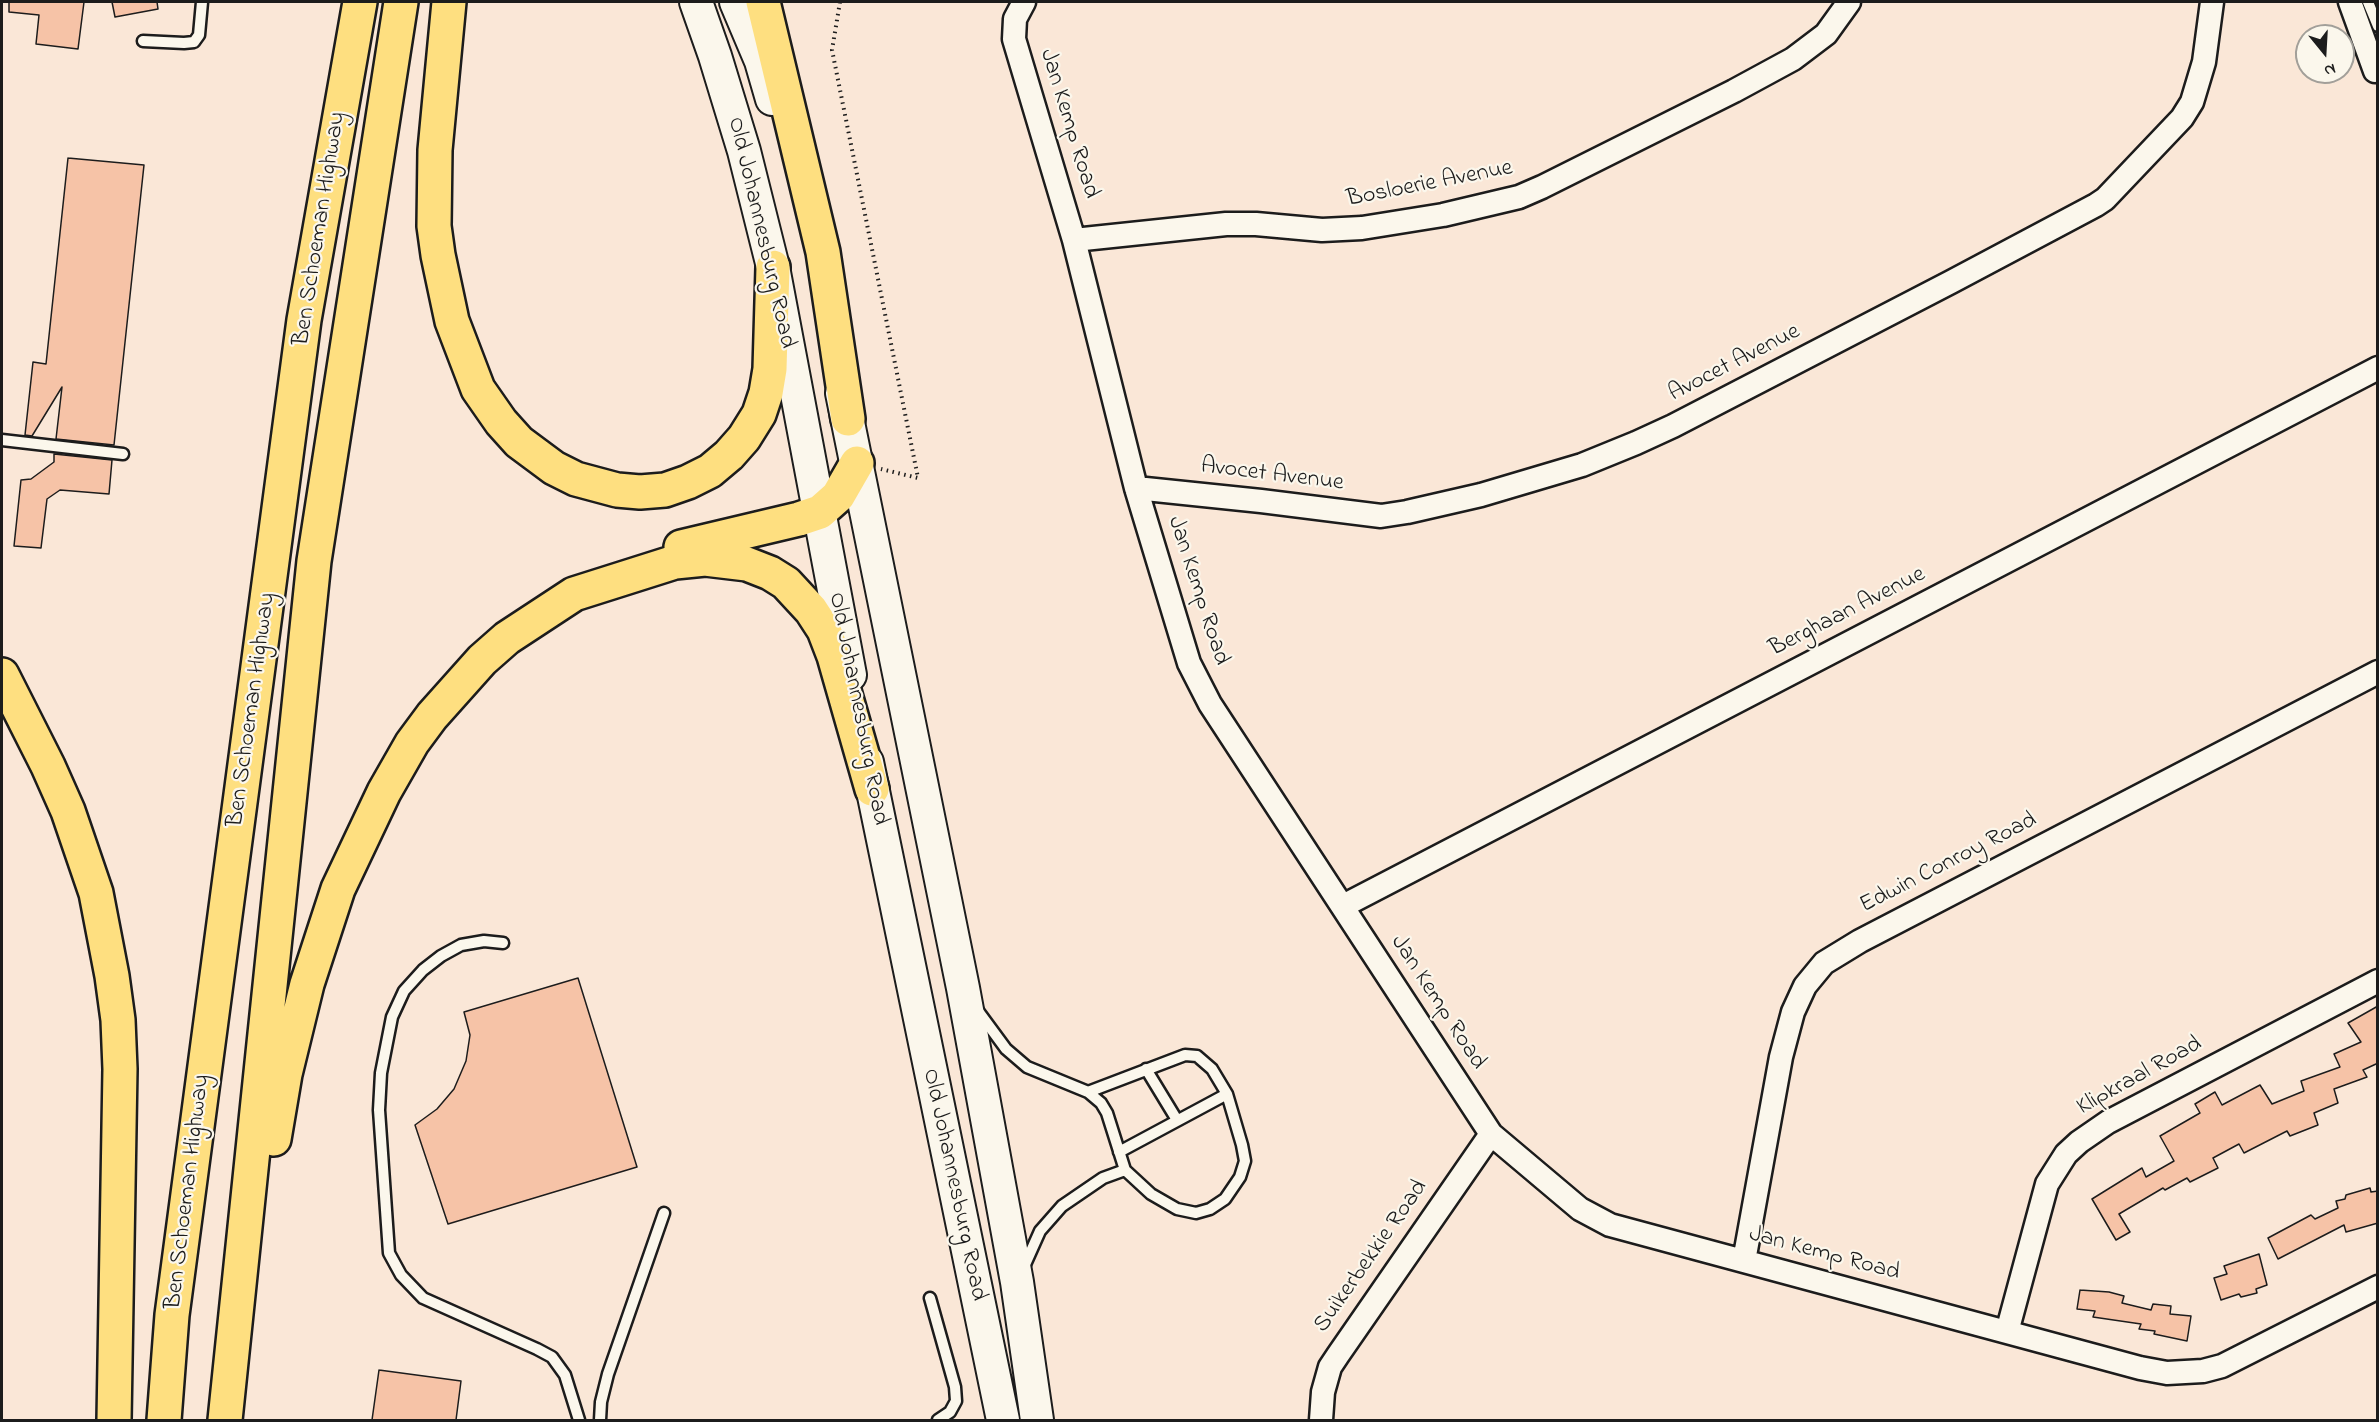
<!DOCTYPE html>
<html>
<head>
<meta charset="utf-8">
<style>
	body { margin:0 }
	#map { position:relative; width:2379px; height:1422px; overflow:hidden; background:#fae7d7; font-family:"Indie Flower",sans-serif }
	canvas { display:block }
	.frame { position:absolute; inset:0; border:3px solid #1c1c1c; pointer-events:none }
	.north { position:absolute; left:2295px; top:24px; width:60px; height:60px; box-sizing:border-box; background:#fbf7ec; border:2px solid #a29f99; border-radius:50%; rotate:162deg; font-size:16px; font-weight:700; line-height:24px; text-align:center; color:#1c1c1c }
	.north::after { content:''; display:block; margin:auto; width:21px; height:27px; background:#1c1c1c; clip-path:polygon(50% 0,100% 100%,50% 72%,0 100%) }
</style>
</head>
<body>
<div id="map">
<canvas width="2379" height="1422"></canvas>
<div class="frame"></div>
<div class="north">N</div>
</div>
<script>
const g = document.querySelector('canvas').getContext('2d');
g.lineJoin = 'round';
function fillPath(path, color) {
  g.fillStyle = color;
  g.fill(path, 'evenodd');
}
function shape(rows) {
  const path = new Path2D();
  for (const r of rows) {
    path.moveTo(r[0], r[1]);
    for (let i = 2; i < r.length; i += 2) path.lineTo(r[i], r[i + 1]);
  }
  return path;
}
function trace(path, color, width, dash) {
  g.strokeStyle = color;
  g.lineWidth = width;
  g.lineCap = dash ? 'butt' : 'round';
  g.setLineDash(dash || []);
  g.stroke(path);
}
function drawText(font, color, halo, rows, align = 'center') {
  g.font = font + ' "Indie Flower",sans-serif';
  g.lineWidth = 4.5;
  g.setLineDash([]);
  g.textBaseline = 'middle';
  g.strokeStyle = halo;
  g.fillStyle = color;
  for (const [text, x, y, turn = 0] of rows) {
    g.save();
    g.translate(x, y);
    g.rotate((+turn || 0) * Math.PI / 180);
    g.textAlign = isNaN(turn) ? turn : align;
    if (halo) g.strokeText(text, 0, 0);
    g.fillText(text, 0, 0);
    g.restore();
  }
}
const building = shape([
	[9,2,84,2,78,49,36,44,39,15,9,12,9,2],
	[112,2,157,2,158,9,115,17,112,2],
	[68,158,144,165,114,445,56,439,62,387,32,436,25,435,33,362,46,364,68,158],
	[54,454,112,460,109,494,60,490,47,499,41,548,14,546,21,480,31,479,54,462,54,454],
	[578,978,637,1167,448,1224,415,1125,437,1109,454,1089,466,1061,470,1035,464,1012,578,978],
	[2378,1006,2378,1066,2376,1064,2363,1070,2367,1077,2334,1089,2338,1103,2314,1113,2318,1125,2290,1136,2287,1131,2244,1153,2239,1144,2213,1158,2218,1168,2190,1182,2187,1178,2165,1190,2163,1188,2119,1214,2130,1232,2116,1240,2092,1199,2142,1168,2146,1177,2174,1161,2160,1136,2200,1113,2195,1104,2215,1092,2222,1105,2260,1085,2272,1104,2304,1091,2301,1081,2340,1067,2334,1054,2361,1042,2348,1023,2378,1006],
	[2370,1188,2371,1192,2378,1191,2378,1223,2346,1232,2344,1225,2278,1259,2268,1238,2311,1215,2315,1219,2338,1208,2336,1201,2345,1199,2346,1195,2370,1188],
	[2259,1254,2267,1285,2256,1289,2257,1293,2241,1297,2239,1294,2221,1300,2214,1278,2227,1274,2224,1266,2259,1254],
	[2080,1290,2109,1292,2124,1296,2122,1303,2151,1310,2153,1304,2171,1306,2170,1314,2191,1316,2187,1341,2154,1334,2155,1331,2139,1329,2141,1324,2093,1317,2095,1311,2077,1309,2080,1290],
	[379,1370,461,1381,456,1420,372,1420,379,1370]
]);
const path = shape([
	[840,2,832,50,918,478,881,469]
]);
const lane = shape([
	[2368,2,2378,26],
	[143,41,184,43,194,42,199,35,202,2],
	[2,440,123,454],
	[503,943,484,941,461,945,441,956,423,970,404,991,392,1017,381,1073,379,1110,389,1253,401,1275,423,1298,537,1349,552,1357,565,1375,579,1420],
	[978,1011,1006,1049,1027,1067,1088,1092,1101,1103,1107,1113,1125,1170,1103,1178,1062,1206,1040,1231,1023,1269],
	[1146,1069,1177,1120],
	[1088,1092,1185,1055,1197,1056,1212,1069,1227,1094,1242,1145,1245,1161,1240,1177,1225,1199,1210,1209,1196,1213,1177,1209,1151,1194,1125,1170],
	[1119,1152,1227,1094],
	[930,1298,955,1387,956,1401,950,1412,938,1420],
	[600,1420,601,1402,608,1374,664,1213]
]);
const street = shape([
	[1024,2,1015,19,1014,39,1074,240,1136,488,1189,663,1210,704,1491,1134,1580,1209,1610,1225,2140,1368,2167,1373,2203,1371,2222,1366,2378,1287],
	[2350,2,2375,71],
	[1074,240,1226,224,1256,224,1322,230,1362,228,1443,215,1519,197,1542,187,1734,91,1793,59,1826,34,1849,2],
	[1136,488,1261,501,1381,516,1407,512,1481,495,1582,465,1636,443,1673,426,1951,282,2096,205,2105,199,2182,118,2192,102,2204,62,2212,2],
	[1343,906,2378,368],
	[1744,1261,1781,1057,1793,1012,1805,986,1824,963,1860,941,2378,672],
	[2007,1332,2047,1184,2066,1154,2079,1142,2108,1122,2378,981],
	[1321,1420,1323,1392,1330,1367,1338,1355,1491,1134]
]);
const secondary = shape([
	[696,2,715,56,744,151,773,267,850,675],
	[736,2,761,61,772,99],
	[842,393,963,988,1017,1282,1037,1420],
	[867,762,1003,1420]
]);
const highway = shape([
	[449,2,435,150,434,226,438,255,452,321,478,389,501,422,519,442,554,468,576,479,617,490,640,492,665,490,688,482,710,471,729,455,744,438,759,414,766,393,770,369,773,267],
	[763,2,823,252,848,419],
	[681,547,799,519,820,512,838,496,857,463],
	[2,675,48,766,68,811,96,893,112,976,118,1020,120,1069,114,1420],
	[274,1139,285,1074,307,984,338,889,384,792,412,743,432,716,482,660,507,638,574,594,675,562,705,559,747,564,770,573,786,583,811,610,824,630,834,656,872,789],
	[164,1420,172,1315,304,320,360,2],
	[225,1420,314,561,401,2]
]);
const streetNames = [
	["Jan Kemp Road",1068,124,73],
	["Bosloerie Avenue",1430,185,-11],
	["Ben Schoeman Highway",321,229,-81],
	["Old Johannesburg Road",760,233,77],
	["Avocet Avenue",1735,364,-27],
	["Avocet Avenue",1272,476,7],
	["Jan Kemp Road",1197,591,72],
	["Berghaan Avenue",1848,613,-27],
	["Old Johannesburg Road",857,709,79],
	["Ben Schoeman Highway",253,710,-82],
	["Edwin Conroy Road",1949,864,-27],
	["Jan Kemp Road",1437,1003,57],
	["Klipkraal Road",2140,1077,-29],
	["Old Johannesburg Road",953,1185,78],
	["Ben Schoeman Highway",189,1192,-83],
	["Jan Kemp Road",1824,1255,15],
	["Suikerbekkie Road",1372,1257,-55]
];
fillPath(building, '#f6c3a7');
trace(building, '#1c1c1c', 1.5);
trace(lane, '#1c1c1c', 15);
trace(street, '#1c1c1c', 27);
trace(secondary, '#1c1c1c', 36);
trace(highway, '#1c1c1c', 38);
trace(path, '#1c1c1c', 4, [1.5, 4.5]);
trace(lane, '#fbf7ec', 10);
trace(street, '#fbf7ec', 22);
trace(secondary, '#fbf7ec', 32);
trace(highway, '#fedf80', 33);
drawText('24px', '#1c1c1c', '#fbf7ec', streetNames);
</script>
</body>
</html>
